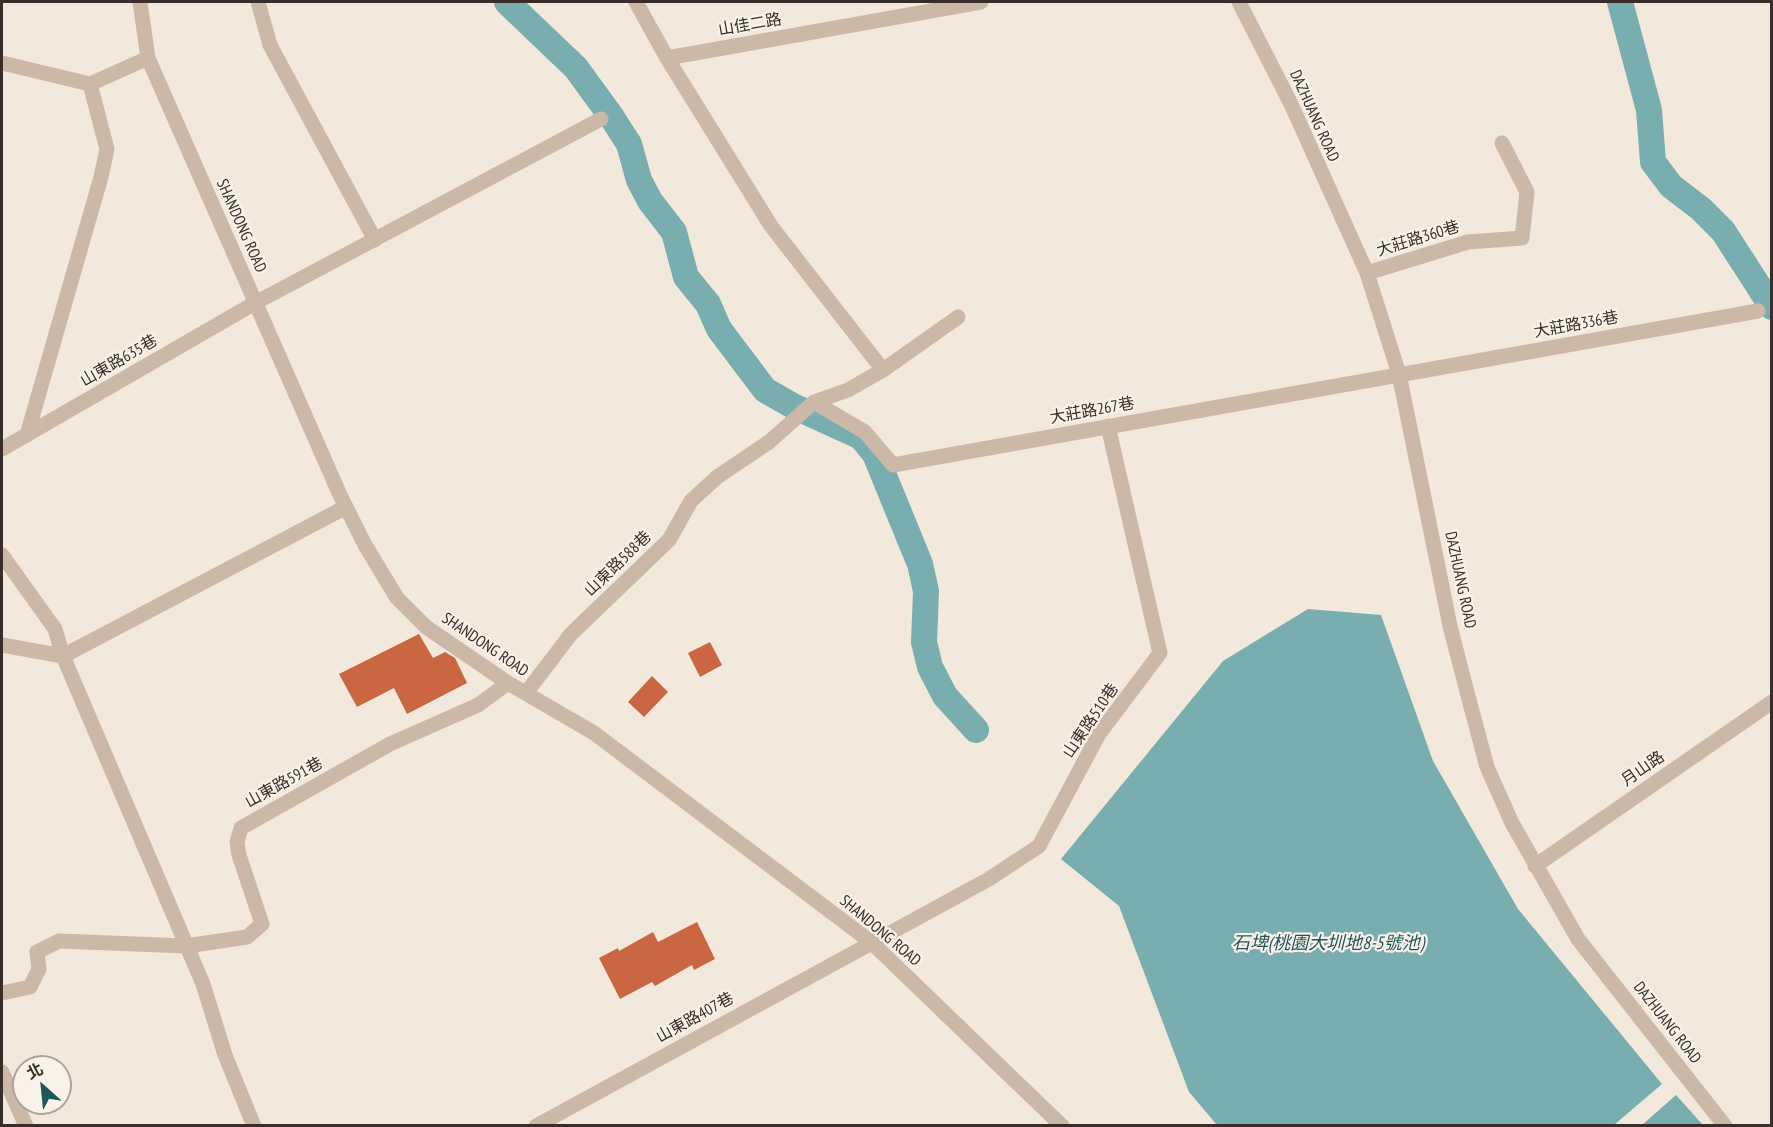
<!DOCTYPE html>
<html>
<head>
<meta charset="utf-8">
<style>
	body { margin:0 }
	#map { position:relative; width:1773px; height:1127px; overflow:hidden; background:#f3e8dc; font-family:"PT Sans Narrow","Noto Sans TC",sans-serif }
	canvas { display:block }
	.frame { position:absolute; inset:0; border:3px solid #382d28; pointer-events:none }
	.north { position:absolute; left:12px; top:1055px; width:60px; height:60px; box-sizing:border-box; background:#faf2e8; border:2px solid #aca39b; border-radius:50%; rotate:333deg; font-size:16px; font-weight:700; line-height:24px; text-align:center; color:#382d28 }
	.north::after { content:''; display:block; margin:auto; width:21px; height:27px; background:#1c565b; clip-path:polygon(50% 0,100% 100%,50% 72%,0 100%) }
</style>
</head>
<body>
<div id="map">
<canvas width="1773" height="1127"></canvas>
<div class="frame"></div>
<div class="north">北</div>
</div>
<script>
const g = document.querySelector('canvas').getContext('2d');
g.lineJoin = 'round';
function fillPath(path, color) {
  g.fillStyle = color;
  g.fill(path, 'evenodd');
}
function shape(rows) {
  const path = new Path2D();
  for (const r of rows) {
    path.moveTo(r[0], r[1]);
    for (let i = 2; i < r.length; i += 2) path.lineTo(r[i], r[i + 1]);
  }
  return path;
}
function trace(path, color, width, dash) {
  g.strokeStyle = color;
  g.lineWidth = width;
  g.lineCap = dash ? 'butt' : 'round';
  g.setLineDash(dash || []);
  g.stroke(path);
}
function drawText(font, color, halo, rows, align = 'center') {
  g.font = font + ' "PT Sans Narrow","Noto Sans TC",sans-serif';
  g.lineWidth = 4.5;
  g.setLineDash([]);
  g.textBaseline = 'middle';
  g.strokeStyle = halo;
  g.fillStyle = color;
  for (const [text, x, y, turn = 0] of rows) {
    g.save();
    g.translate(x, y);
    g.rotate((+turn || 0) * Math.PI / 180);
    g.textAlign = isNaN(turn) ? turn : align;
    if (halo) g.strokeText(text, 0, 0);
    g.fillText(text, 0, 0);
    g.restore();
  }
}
const water = shape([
	[1308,609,1381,615,1433,761,1518,909,1662,1084,1614,1125,1217,1125,1189,1092,1119,906,1061,859,1223,661],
	[1676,1095,1703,1125,1642,1125]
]);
const river = shape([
	[507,2,576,68,611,116,629,144,639,180,650,201,674,232,686,277,708,304,719,329,765,390,793,406,861,437,875,454,920,564,926,591,924,642,930,667,945,696,976,730],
	[1620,2,1649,110,1653,162,1671,186,1701,209,1723,231,1772,307]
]);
const building = shape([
	[419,634,433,658,445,652,455,658,467,683,407,714,394,688,357,707,339,674],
	[710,642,722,665,700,677,688,653],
	[652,676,668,692,644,717,628,702],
	[697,922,715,959,694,970,692,965,655,986,652,982,620,999,599,958,618,948,619,951,653,932,658,942]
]);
const minor = shape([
	[140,2,148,58,340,495,365,545,397,598,426,627,508,683,594,733,871,942,1062,1126],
	[258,2,270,45,375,240],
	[636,2,667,58,771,226,883,370],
	[1239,2,1291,104,1367,273,1399,374,1450,626,1467,692,1487,767,1512,823,1578,939,1725,1126],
	[667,58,981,2],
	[2,63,90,84,148,58],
	[1367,273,1468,242,1522,238,1527,192,1502,143],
	[814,402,865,432,893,465,1758,311],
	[27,435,101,177,107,149,90,84],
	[2,449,255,303,601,119],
	[2,555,55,629,63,656,203,984,225,1055,254,1126],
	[2,645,63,656,346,507],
	[526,693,571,634,669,540,691,501,717,477,769,442,814,402,848,390,883,370,958,317],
	[1535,866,1772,702],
	[2,993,30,987,39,969,37,952,59,941,186,946,247,937,262,924,239,855,237,842,241,828,390,744,478,705,508,683],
	[2,1072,26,1126],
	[536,1126,989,879,1039,846,1099,734,1160,653,1108,426]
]);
const streetNames = [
	["山佳二路",750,25,-10],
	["DAZHUANG ROAD",1314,116,66],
	["SHANDONG ROAD",241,226,66],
	["大莊路360巷",1418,239,-17],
	["大莊路336巷",1576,325,-10],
	["山東路635巷",119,361,-30],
	["大莊路267巷",1092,411,-10],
	["山東路588巷",618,564,-44],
	["DAZHUANG ROAD",1460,580,78],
	["SHANDONG ROAD",485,645,34],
	["山東路510巷",1091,721,-56],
	["月山路",1643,769,-35],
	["山東路591巷",284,783,-29],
	["SHANDONG ROAD",880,931,40],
	["山東路407巷",695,1018,-29],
	["DAZHUANG ROAD",1667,1023,52]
];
const waterNames = [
	["石埤(桃園大圳地8-5號池)",1328,944]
];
fillPath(water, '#79aeb1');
trace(river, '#79aeb1', 26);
fillPath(building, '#ca6642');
trace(minor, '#ccb8a7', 15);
drawText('16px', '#382d28', '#faf2e8', streetNames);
drawText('italic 18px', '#1c565b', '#faf2e8', waterNames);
</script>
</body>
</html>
